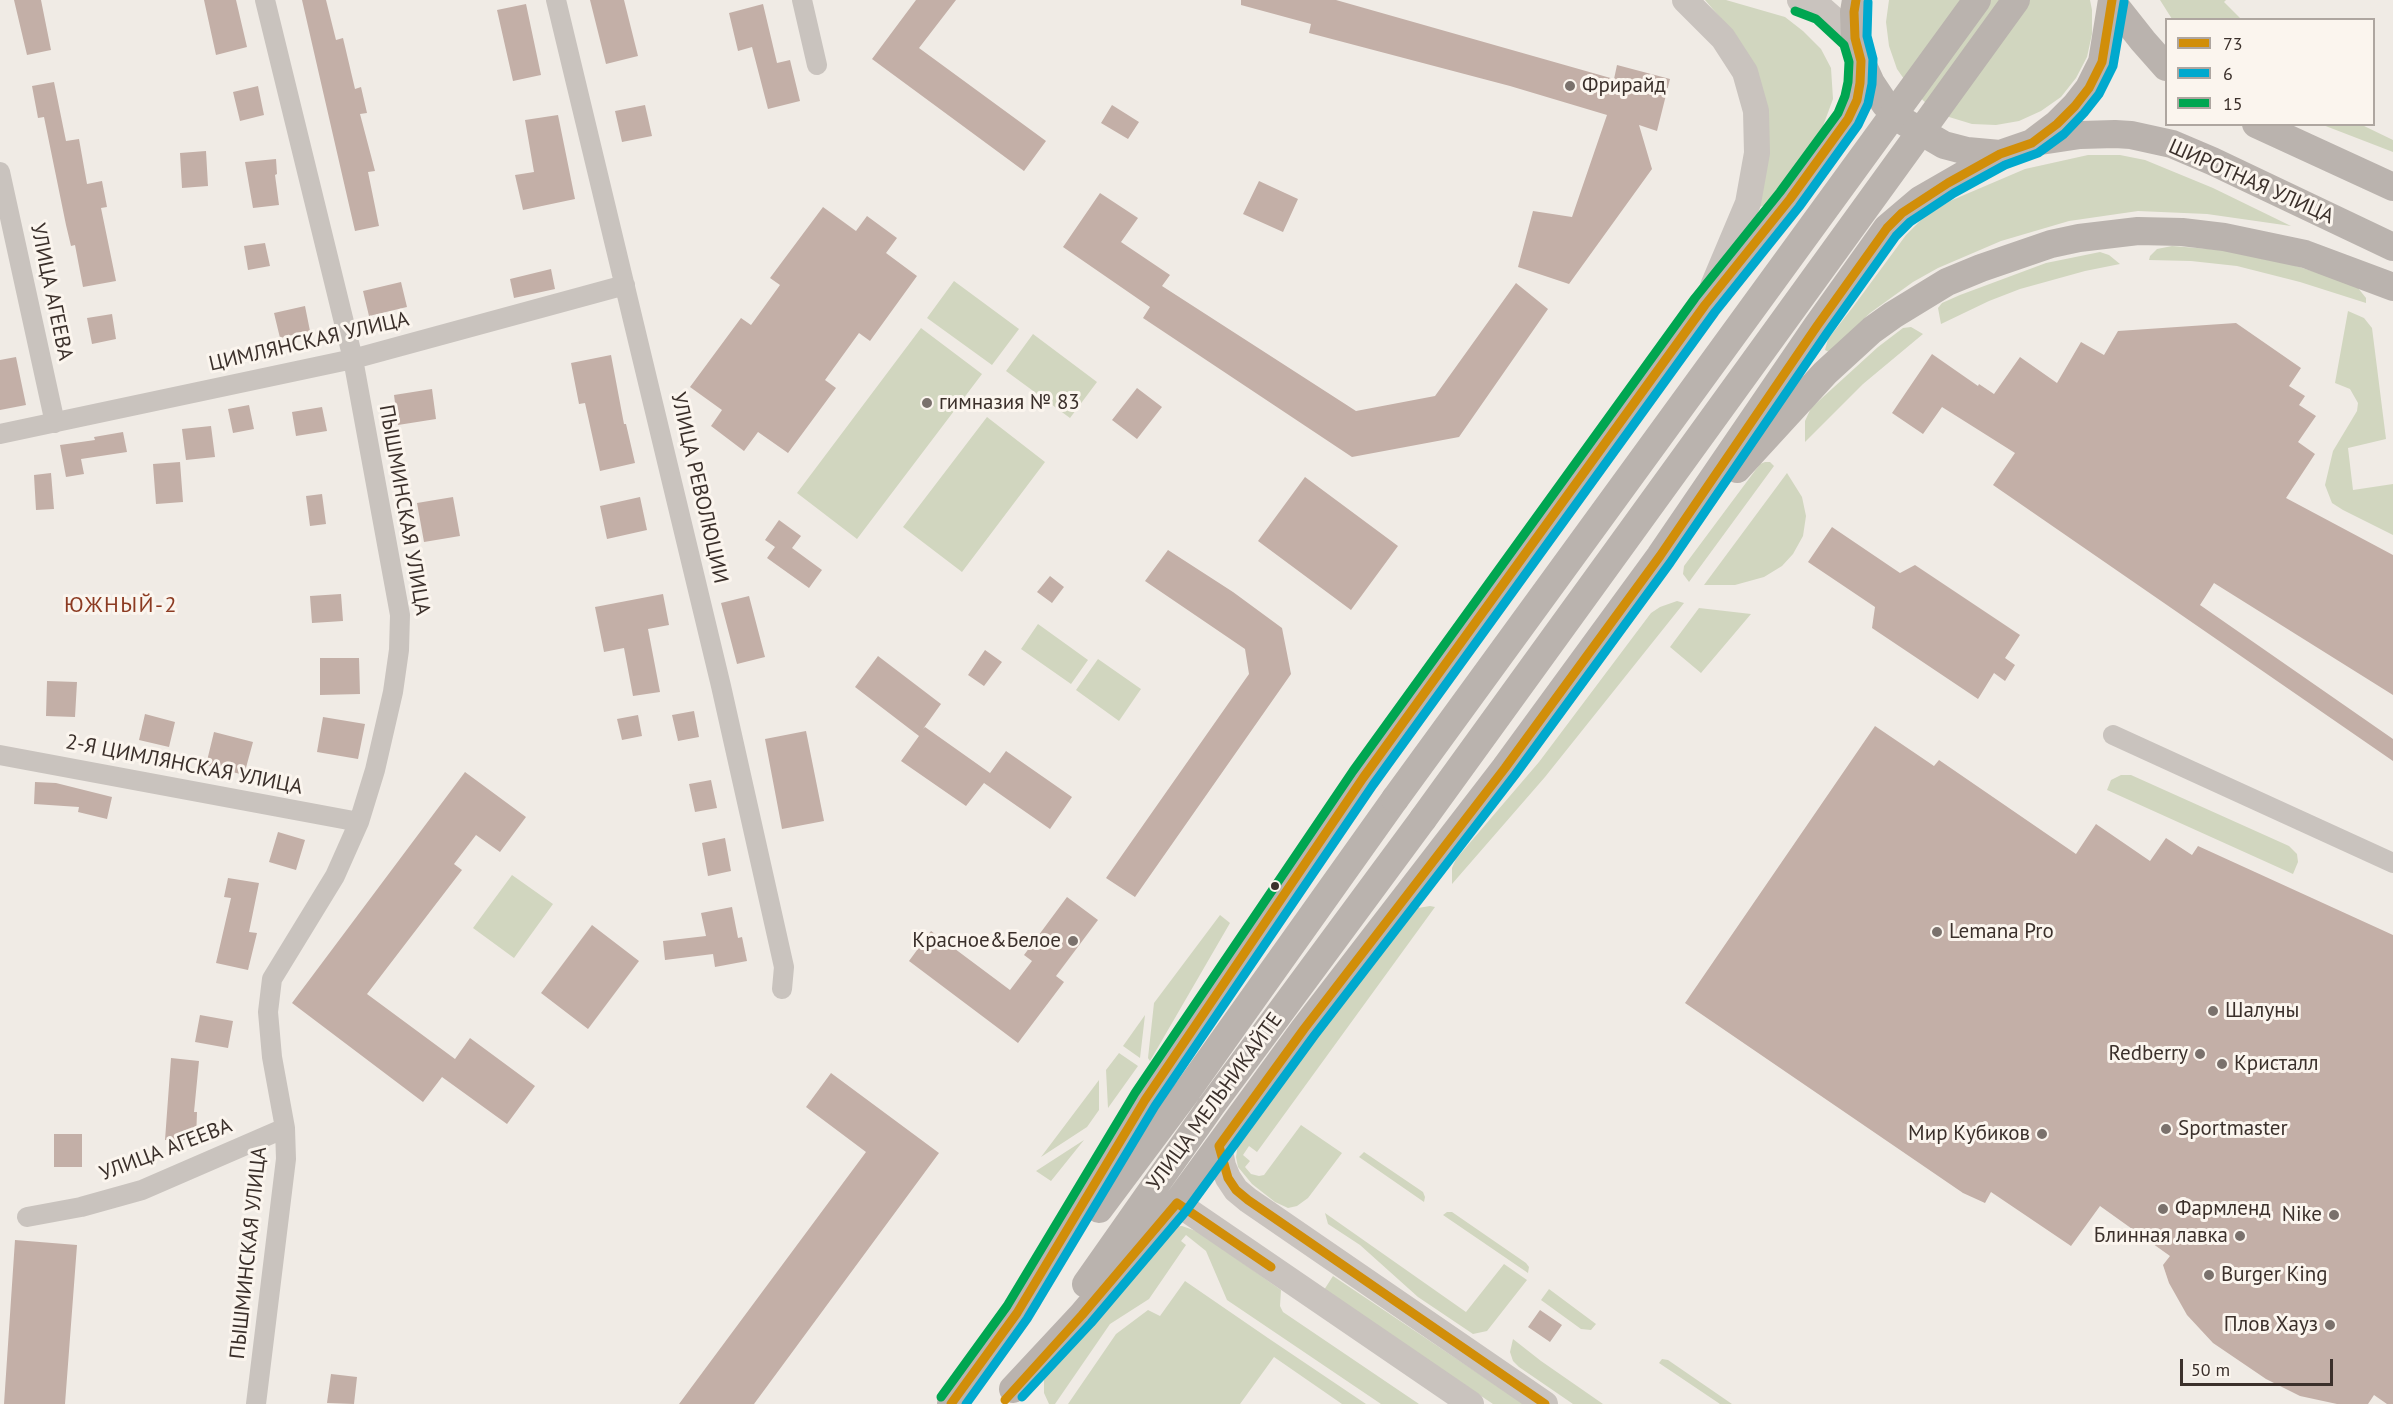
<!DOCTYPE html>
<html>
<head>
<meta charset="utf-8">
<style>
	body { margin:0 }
	#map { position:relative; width:2393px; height:1404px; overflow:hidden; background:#f0ebe5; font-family:"PT Sans",sans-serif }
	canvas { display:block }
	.legend { position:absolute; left:2165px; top:18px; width:210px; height:108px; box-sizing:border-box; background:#fbf5ee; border:2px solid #aea6a0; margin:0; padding:8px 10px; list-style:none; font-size:18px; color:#3b302b }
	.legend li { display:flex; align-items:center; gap:12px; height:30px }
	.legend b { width:30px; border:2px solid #aea6a0 }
	.scale { position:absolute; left:2180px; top:1359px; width:153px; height:27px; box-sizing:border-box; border:3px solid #3b302b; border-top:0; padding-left:8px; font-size:18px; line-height:21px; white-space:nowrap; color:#3b302b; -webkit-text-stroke:4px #fbf5ee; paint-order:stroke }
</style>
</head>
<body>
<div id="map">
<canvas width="2393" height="1404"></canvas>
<ul class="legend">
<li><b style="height:8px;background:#d18e09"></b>73</li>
<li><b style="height:8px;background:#00a9ce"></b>6</li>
<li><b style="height:8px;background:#00a651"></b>15</li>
</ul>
<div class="scale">50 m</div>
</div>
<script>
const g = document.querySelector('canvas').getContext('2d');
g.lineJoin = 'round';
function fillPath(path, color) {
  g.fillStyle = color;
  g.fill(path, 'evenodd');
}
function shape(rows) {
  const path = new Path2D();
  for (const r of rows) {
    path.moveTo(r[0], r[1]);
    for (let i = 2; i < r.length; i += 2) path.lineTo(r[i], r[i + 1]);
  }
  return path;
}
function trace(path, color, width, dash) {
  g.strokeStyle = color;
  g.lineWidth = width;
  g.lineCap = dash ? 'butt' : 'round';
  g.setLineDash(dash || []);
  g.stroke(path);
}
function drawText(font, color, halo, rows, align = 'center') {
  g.font = font + ' "PT Sans",sans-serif';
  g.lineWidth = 6;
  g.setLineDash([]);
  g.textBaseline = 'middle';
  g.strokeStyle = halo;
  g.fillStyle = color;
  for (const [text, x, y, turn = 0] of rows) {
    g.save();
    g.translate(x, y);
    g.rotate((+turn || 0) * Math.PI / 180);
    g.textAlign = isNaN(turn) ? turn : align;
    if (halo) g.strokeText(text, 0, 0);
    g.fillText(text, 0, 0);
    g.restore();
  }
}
const green = shape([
	[1705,0,1726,0,1785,17,1803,31,1821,49,1831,68,1833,99,1823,126,1800,163,1766,205,1759,207,1736,36],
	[1889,0,2090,0,2092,10,2092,34,2087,57,2076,78,2061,97,2041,111,2019,121,1996,125,1972,124,1949,117,1928,105,1911,89,1897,69,1889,46,1886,22],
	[2160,0,2226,0,2224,2,2241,19,2172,19],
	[2323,125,2362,125,2393,140,2393,152],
	[2088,155,2120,155,2145,160,2213,188,2291,226,2207,214,2138,211,2069,221,2001,241,1938,268,1913,282,1870,313,1833,349,1829,352,1825,350,1828,339,1853,307,1906,235,1924,217,1950,201,2025,169],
	[2172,246,2222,250,2270,258,2325,275,2358,288,2366,298,2366,303,2300,282,2237,266,2191,261,2149,260,2150,256,2157,249],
	[2100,252,2109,255,2120,264,2085,271,2020,289,1989,301,1941,324,1938,308,1942,303,1960,295,2046,263],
	[954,281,1019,329,992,365,927,318],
	[2348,311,2364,318,2372,328,2386,439,2348,448,2353,490,2393,484,2393,535,2343,510,2332,503,2325,485,2333,451,2357,411,2358,403,2350,389,2335,383],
	[1911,327,1923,334,1863,384,1805,442,1805,421,1811,408,1878,347,1903,328],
	[921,328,982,374,857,539,797,493],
	[1033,334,1097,382,1070,418,1006,371],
	[987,417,1045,462,962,572,903,527],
	[1765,462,1770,462,1774,466,1689,582,1683,574,1684,566,1760,464],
	[1787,473,1802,497,1806,516,1803,536,1793,554,1782,566,1764,577,1735,585,1704,585],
	[1677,601,1684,603,1545,777,1452,884,1452,868,1456,859,1539,762,1651,613,1660,607],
	[1699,608,1751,614,1701,673,1670,647],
	[1038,624,1088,660,1071,684,1021,649],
	[1098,659,1141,689,1119,721,1076,690],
	[2121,775,2131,775,2289,846,2297,854,2298,862,2293,874,2107,790,2111,780],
	[512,875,553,904,514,958,473,928],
	[1430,906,1435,907,1257,1152,1249,1146,1243,1155,1250,1161,1245,1167,1251,1174,1259,1176,1264,1175,1301,1125,1342,1153,1308,1198,1297,1206,1288,1208,1275,1202,1252,1184,1238,1167,1236,1157,1238,1143,1243,1131,1386,943,1411,914,1418,908],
	[1220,915,1230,923,1150,1061,1148,1058,1154,1003],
	[1145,1015,1140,1058,1123,1046],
	[1119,1053,1138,1066,1108,1108,1106,1070],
	[1099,1080,1099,1110,1087,1127,1041,1157],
	[1084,1140,1051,1181,1036,1171],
	[1364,1152,1423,1192,1425,1197,1424,1202,1359,1157],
	[1447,1212,1452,1212,1526,1263,1529,1267,1528,1273,1443,1215],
	[1325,1213,1466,1312,1504,1264,1527,1280,1487,1331,1473,1334,1418,1297,1360,1245,1328,1224],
	[1182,1226,1199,1232,1281,1290,1280,1306,1283,1312,1419,1404,1381,1404,1227,1300,1206,1251,1186,1235,1181,1241,1186,1245,1149,1299,1110,1324,1055,1404,1049,1404,1044,1393,1044,1375,1048,1368,1092,1326,1156,1240,1172,1227],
	[1333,1276,1524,1404,1493,1404,1324,1290],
	[1185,1281,1268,1338,1366,1404,1342,1404,1274,1357,1240,1404,1068,1404,1116,1334,1148,1310,1160,1316],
	[1549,1289,1596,1324,1591,1330,1581,1329,1541,1300],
	[1513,1339,1541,1361,1603,1404,1573,1404,1519,1367,1513,1361,1510,1352],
	[1662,1359,1668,1360,1732,1404,1720,1404,1659,1363]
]);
const building = shape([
	[14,0,41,0,51,50,27,55],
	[204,0,236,0,247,47,216,55],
	[302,0,326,0,336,40,343,38,355,89,361,87,367,113,360,114,375,171,368,172,379,226,355,231],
	[590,0,624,0,638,56,606,64],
	[916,0,956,0,919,48,1046,141,1024,171,872,59],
	[1241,0,1336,0,1614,79,1617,65,1670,79,1657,131,1639,125,1652,169,1569,284,1518,267,1533,211,1572,217,1607,115,1510,86,1309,33,1311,24,1241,5],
	[526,4,541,75,513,81,497,10],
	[763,4,777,63,790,60,800,101,768,109,752,47,738,51,729,13],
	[54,82,66,141,79,139,87,184,102,181,107,207,101,208,116,281,83,287,75,245,71,246,66,225,44,117,38,118,32,86],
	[258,86,264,115,240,121,233,92],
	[645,105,652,136,622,142,615,111],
	[1112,105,1139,122,1128,139,1101,123],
	[558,115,575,199,523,210,515,175,534,172,525,120],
	[206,151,208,186,182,188,180,153],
	[276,159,277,174,275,175,279,205,253,208,245,162],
	[1259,181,1298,199,1283,232,1243,214],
	[1100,193,1138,218,1121,242,1170,275,1162,286,1356,411,1435,396,1516,283,1548,309,1459,437,1352,457,1143,318,1150,307,1063,247],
	[823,207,856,231,867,216,897,238,886,253,917,276,870,341,859,333,825,380,836,388,788,453,758,432,744,451,711,426,722,410,690,387,741,318,751,325,780,285,770,278],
	[265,243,270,266,248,270,244,246],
	[551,269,555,289,514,298,510,279],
	[401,282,407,307,369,316,363,291],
	[305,306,310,331,280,338,274,313],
	[112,314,116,339,92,344,87,318],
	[2236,323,2301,368,2289,386,2305,396,2299,405,2316,416,2298,442,2315,454,2286,498,2393,555,2393,695,2214,583,2200,605,2393,739,2393,761,1993,485,2015,453,1942,407,1923,434,1892,413,1932,354,1978,386,1979,384,1994,394,2020,357,2057,383,2081,342,2104,355,2118,331],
	[611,355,624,424,626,424,635,463,600,471,585,403,579,404,571,363],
	[16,357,26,405,0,410,0,360],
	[1137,388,1162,407,1137,439,1112,420],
	[432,389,436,419,398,425,394,395],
	[249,405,254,429,233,433,228,409],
	[322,407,327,431,296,436,292,412],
	[211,426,215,457,186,460,182,429],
	[123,432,127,452,81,459,84,474,66,477,60,445,95,440,94,437],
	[180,462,183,502,156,504,153,464],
	[51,473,54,509,36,510,34,475],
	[1305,477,1398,546,1351,610,1258,541],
	[322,494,326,524,310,526,306,496],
	[453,497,460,536,424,542,417,503],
	[640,497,647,530,607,539,600,506],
	[779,520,801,536,792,548,822,570,809,588,767,558,775,547,765,540],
	[1832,527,1900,573,1915,565,2020,635,2005,658,2015,665,2005,681,1994,673,1978,699,1872,628,1875,607,1808,562],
	[1168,550,1233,592,1282,628,1291,674,1135,897,1106,878,1249,674,1245,649,1145,581],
	[1050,576,1064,587,1052,603,1037,592],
	[341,594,343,621,312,623,310,596],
	[663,594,669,625,648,629,660,692,633,696,624,648,604,652,595,607],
	[749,596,765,657,737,664,721,603],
	[985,650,1002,662,984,686,968,675],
	[878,656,941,704,923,729,925,727,990,773,1006,751,1072,797,1050,829,984,783,966,806,901,761,919,736,855,687],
	[320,658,359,658,360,694,320,695],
	[47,681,77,682,75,717,46,716],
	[694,711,699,737,678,741,672,715],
	[145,714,175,722,169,747,139,740],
	[638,715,642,736,622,740,617,719],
	[323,717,365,724,358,759,317,752],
	[1875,726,1934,766,1939,760,2076,854,2096,824,2150,861,2166,838,2192,855,2198,846,2393,935,2393,1404,2387,1404,2374,1395,2368,1404,2337,1404,2300,1396,2266,1379,2213,1343,2187,1315,2169,1283,2163,1265,2170,1256,2100,1206,2071,1246,1991,1192,1985,1203,1963,1193,1685,1003],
	[806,731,824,821,782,829,765,739],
	[214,732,253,742,244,775,206,765],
	[465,772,526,817,500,852,476,835,454,864,462,870,367,994,455,1059,470,1038,535,1086,507,1124,442,1077,423,1102,292,1003],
	[711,780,717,808,695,812,689,784],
	[35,782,56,783,112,797,107,819,78,812,79,807,34,804],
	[278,832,305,840,296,870,269,862],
	[725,838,731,871,708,876,702,843],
	[228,878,259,883,249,932,257,933,248,970,216,963,231,898,224,897],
	[1067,897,1098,920,1056,976,1064,982,1018,1043,909,961,931,931,1010,990,1032,961,1024,955],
	[732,907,738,938,742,937,747,961,715,967,713,954,665,960,663,941,706,936,701,913],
	[592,925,639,961,588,1029,541,993],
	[200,1015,233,1021,228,1048,195,1042],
	[171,1058,199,1061,194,1112,197,1112,196,1140,165,1140],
	[831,1073,939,1153,754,1404,679,1404,866,1152,806,1107],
	[54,1134,82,1134,82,1167,54,1167],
	[15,1240,77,1245,65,1404,4,1404],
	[1540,1310,1562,1325,1550,1342,1528,1327],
	[331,1374,357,1377,354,1404,327,1403]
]);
const minor = shape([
	[556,0,721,686,784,967,782,989],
	[802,0,817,65],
	[0,172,55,423],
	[0,434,353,359,625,285],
	[2113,735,2393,863],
	[0,755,359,822],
	[27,1217,81,1207,142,1190,285,1128],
	[256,1404,286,1159,285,1128,272,1057,268,1012,272,979,335,876,359,822,375,770,393,692,399,650,400,615,353,359,265,0]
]);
const tertiary = shape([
	[1685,0,1723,38,1745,72,1756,111,1757,153,1748,203,1713,286],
	[1800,0,1822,9,1855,38],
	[1219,1146,1223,1166,1228,1178,1236,1190,1248,1200,1545,1404],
	[1177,1203,1471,1404]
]);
const secondary = shape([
	[1856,0,1854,12,1855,38,1861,61,1871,83,1885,104,1903,121,1944,145,1967,151,2000,154,2032,143,2057,124,2075,106,2089,88,2102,62,2112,0],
	[2113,3,2143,41,2166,67],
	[2256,124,2393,187],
	[2034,142,2080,135,2115,134,2131,135,2172,144,2212,161,2393,247],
	[1737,469,1825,373,1872,330,1893,315,1947,282,1981,268,2051,244,2079,238,2138,231,2182,232,2224,237,2305,254,2393,287],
	[1099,1209,1188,1090,1395,799],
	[1086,1284,1211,1106,1423,819],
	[1017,1313,1145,1100,1363,778,1705,305,1790,199,1848,119,1857,100,1861,61],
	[1013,1389,1082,1315,1177,1203,1304,1029,1505,768,1660,556,1817,326,1887,228,1920,200,2000,154],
	[951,1404,1028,1299]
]);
const secondaryBridge = shape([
	[1395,799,1977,0],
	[1423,819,2016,0]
]);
const bus1 = shape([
	[1005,1400,1082,1315,1177,1203,1271,1267],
	[951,1404,1017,1313,1145,1100,1363,778,1705,305,1790,199,1848,119,1857,100,1860,83,1861,61,1855,38,1854,12,1856,0],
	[1545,1404,1248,1200,1236,1190,1228,1178,1219,1146,1304,1029,1505,768,1660,556,1817,326,1887,228,1902,213,1948,183,2000,154,2032,143,2057,124,2075,106,2089,88,2102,62,2112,0]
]);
const bus2 = shape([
	[1022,1397,1091,1323,1186,1211,1314,1036,1515,775,1670,563,1827,333,1896,236,1910,222,1954,193,2005,165,2038,153,2064,134,2084,113,2099,94,2113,66,2124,2],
	[966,1404,1027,1319,1155,1106,1373,785,1715,312,1799,207,1858,125,1868,104,1872,84,1873,59,1867,36,1868,2]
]);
const bus3 = shape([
	[941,1397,1007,1306,1135,1093,1353,771,1695,298,1780,192,1838,113,1845,96,1848,82,1849,62,1844,45,1816,19,1795,11]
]);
const markers = [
	[1570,86,6,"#7a716c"],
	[927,403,6,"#7a716c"],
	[1275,886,5,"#3b302b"],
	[1937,932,6,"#7a716c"],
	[1073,941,6,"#7a716c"],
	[2213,1011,6,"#7a716c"],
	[2200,1054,6,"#7a716c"],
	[2222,1064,6,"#7a716c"],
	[2166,1129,6,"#7a716c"],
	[2042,1134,6,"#7a716c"],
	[2163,1209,6,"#7a716c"],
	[2334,1215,6,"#7a716c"],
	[2240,1236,6,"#7a716c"],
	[2209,1275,6,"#7a716c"],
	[2330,1325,6,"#7a716c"]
];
const poiNames = [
	["Фрирайд",1582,86],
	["гимназия № 83",939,403],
	["Lemana Pro",1949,932],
	["Красное&Белое",1061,941,"right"],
	["Шалуны",2225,1011],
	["Redberry",2188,1054,"right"],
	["Кристалл",2234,1064],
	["Sportmaster",2178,1129],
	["Мир Кубиков",2030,1134,"right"],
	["Фармленд",2175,1209],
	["Nike",2322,1215,"right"],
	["Блинная лавка",2228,1236,"right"],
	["Burger King",2221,1275],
	["Плов Хауз",2318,1325,"right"]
];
const streetNames = [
	["ШИРОТНАЯ УЛИЦА",2251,182,24],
	["УЛИЦА АГЕЕВА",51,292,78],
	["ЦИМЛЯНСКАЯ УЛИЦА",309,342,-13],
	["УЛИЦА РЕВОЛЮЦИИ",699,488,77],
	["ПЫШМИНСКАЯ УЛИЦА",404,510,80],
	["2-Я ЦИМЛЯНСКАЯ УЛИЦА",184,765,11],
	["УЛИЦА МЕЛЬНИКАЙТЕ",1215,1102,-54],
	["УЛИЦА АГЕЕВА",166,1150,-21],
	["ПЫШМИНСКАЯ УЛИЦА",249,1253,-84]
];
const neighbourhoodNames = [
	["ЮЖНЫЙ-2",121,606]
];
fillPath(green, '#d1d6bf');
fillPath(building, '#c3afa7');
trace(minor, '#c9c3be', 20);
trace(tertiary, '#c9c3be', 26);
trace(secondary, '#bab3ae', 28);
trace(secondaryBridge, '#bab3ae', 28);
trace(bus1, '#d18e09', 9);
trace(bus2, '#00a9ce', 9);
trace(bus3, '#00a651', 9);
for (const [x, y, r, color] of markers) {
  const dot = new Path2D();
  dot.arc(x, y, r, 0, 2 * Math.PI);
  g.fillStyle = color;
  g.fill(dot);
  trace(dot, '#fbf5ee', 2);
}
drawText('21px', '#3b302b', '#fbf5ee', poiNames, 'left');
drawText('21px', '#3b302b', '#fbf5ee', streetNames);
g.letterSpacing = '1.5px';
drawText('22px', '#8c3b22', '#fbf5ee', neighbourhoodNames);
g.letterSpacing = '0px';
</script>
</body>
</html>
